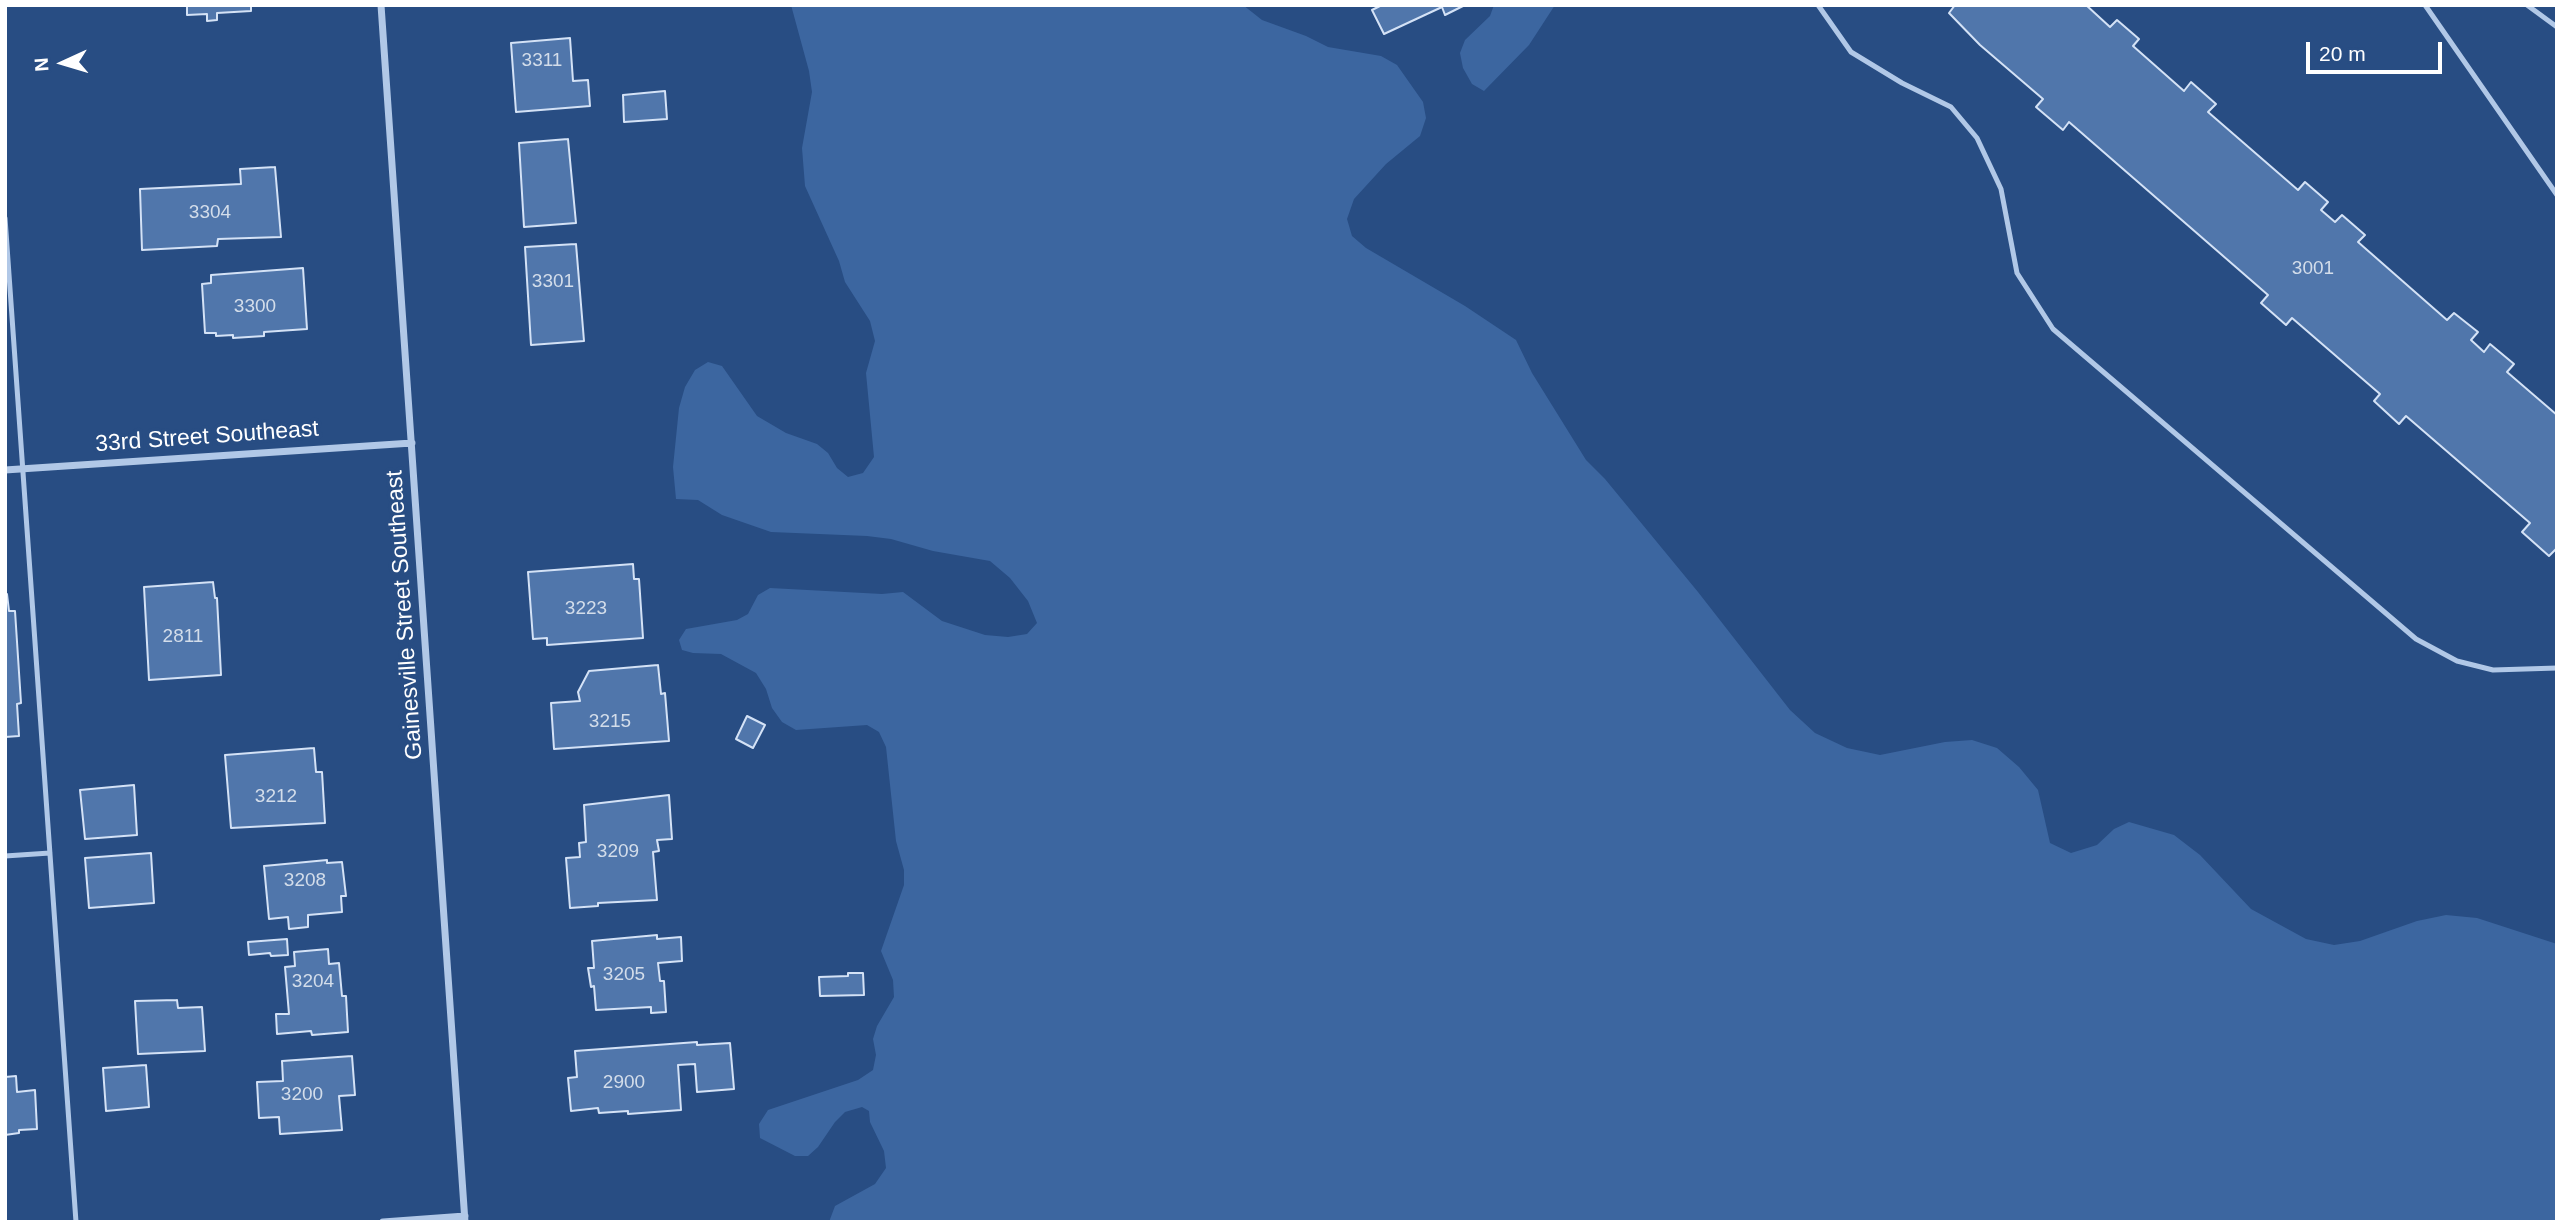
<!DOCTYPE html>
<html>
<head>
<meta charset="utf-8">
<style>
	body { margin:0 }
	#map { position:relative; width:2562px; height:1227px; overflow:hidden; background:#284d83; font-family:Helvetica,sans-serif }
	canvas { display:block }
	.frame { position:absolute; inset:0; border:7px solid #fff; pointer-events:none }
	.north { position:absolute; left:28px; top:28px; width:70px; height:70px; -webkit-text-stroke:5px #284d83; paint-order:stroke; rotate:266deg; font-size:19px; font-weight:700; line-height:28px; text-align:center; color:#fff }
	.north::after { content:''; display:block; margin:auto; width:24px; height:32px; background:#fff; clip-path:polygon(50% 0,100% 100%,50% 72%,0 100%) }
	.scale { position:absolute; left:2306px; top:42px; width:136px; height:32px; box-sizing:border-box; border:4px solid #fff; border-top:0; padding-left:9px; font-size:21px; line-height:24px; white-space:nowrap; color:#fff; -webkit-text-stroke:5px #284d83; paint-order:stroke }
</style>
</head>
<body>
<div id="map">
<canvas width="2562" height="1227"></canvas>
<div class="frame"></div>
<div class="north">N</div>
<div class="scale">20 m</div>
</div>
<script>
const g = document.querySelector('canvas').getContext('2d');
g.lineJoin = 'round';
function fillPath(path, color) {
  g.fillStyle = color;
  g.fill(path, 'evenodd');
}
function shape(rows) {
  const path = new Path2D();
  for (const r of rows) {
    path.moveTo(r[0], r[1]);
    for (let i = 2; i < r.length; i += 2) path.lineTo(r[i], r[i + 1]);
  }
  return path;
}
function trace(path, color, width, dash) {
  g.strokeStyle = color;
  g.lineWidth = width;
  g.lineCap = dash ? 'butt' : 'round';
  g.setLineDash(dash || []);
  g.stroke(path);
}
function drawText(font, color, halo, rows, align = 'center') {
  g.font = font + ' Helvetica,sans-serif';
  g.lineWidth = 7;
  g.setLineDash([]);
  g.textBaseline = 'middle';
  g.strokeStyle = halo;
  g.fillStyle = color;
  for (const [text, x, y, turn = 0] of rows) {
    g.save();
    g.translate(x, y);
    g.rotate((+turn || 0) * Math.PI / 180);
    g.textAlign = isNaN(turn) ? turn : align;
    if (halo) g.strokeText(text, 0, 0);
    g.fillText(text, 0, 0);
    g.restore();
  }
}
const green = shape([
	[791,5,1243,5,1262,20,1306,36,1328,47,1381,56,1397,65,1423,102,1426,118,1420,136,1386,164,1354,199,1347,219,1352,236,1366,248,1465,306,1516,340,1532,373,1586,460,1605,479,1698,592,1790,710,1815,733,1847,748,1880,755,1945,742,1972,740,1997,748,2019,767,2038,790,2050,843,2071,853,2097,845,2114,829,2129,822,2174,835,2200,855,2251,909,2306,939,2334,945,2360,941,2417,921,2446,915,2477,918,2557,944,2557,1222,829,1222,835,1206,875,1184,886,1168,884,1151,870,1122,869,1111,862,1107,845,1112,835,1122,818,1147,808,1156,795,1156,760,1138,759,1124,768,1110,858,1080,873,1070,876,1055,873,1039,877,1026,894,997,893,980,881,951,904,885,904,870,896,841,886,747,879,732,867,725,796,730,782,722,772,708,766,689,756,673,721,654,693,653,682,650,679,640,686,629,737,620,748,614,758,595,770,588,882,594,903,592,942,621,985,635,1008,637,1027,634,1037,623,1028,601,1010,578,990,561,933,551,891,539,867,536,771,532,722,515,698,500,676,499,673,467,679,408,685,387,695,370,708,362,722,366,757,416,786,433,817,444,828,453,837,468,848,477,863,473,874,457,866,373,875,341,870,321,845,282,839,261,805,186,802,148,812,92,809,71],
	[1494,5,1555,5,1529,45,1484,91,1472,84,1463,68,1460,53,1465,40,1490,16]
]);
const building = shape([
	[187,5,251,5,251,11,217,13,217,20,207,21,207,14,187,15,187,5],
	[1382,5,1462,5,1463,6,1445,15,1442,7,1384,34,1372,10,1382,5],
	[1955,5,2086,5,2110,27,2117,20,2139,39,2133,46,2184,91,2191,82,2216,104,2208,112,2298,190,2305,182,2328,202,2321,210,2335,222,2342,215,2365,235,2358,242,2447,320,2454,313,2478,332,2471,340,2484,352,2490,344,2514,364,2507,372,2557,415,2557,548,2549,556,2522,532,2530,523,2406,416,2399,424,2374,401,2380,394,2292,318,2286,325,2261,303,2268,295,2069,122,2063,130,2036,107,2043,99,1980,45,1949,13,1955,5],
	[570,38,573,81,588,80,590,106,516,112,511,43,570,38],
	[665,91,667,119,624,122,623,95,665,91],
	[568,139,576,223,524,227,519,143,568,139],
	[275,167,281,237,218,239,217,246,142,250,140,189,241,184,240,169,275,167],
	[576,244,584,341,531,345,525,247,576,244],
	[303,268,307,329,264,332,264,336,233,338,233,335,216,336,216,333,205,333,202,284,211,283,211,275,303,268],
	[633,564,634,579,639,579,643,638,547,645,547,638,533,639,528,572,633,564],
	[213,582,215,598,217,598,221,675,149,680,144,587,213,582],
	[5,594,7,594,9,611,15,611,21,703,17,704,19,736,5,737,5,594],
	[658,665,661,694,665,693,669,741,554,749,551,703,580,701,578,692,589,671,658,665],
	[747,716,765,725,753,748,736,739,747,716],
	[314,748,316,772,322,772,325,823,231,828,225,755,314,748],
	[134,785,137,835,85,839,80,790,134,785],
	[669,795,672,839,657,840,659,851,653,852,657,900,598,903,598,906,570,908,566,858,580,857,579,843,586,842,584,805,669,795],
	[151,853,154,903,89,908,85,858,151,853],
	[327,860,327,863,342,862,346,896,341,896,342,912,308,915,308,927,289,929,288,917,269,919,264,866,327,860],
	[657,935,657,939,681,937,682,961,658,963,660,981,664,981,666,1012,651,1013,651,1007,596,1010,594,986,591,987,588,968,594,968,592,941,657,935],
	[287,939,288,955,271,956,270,953,249,955,248,942,287,939],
	[328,949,329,964,339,963,342,996,346,996,348,1032,312,1035,311,1031,277,1034,276,1014,289,1014,285,967,295,966,294,952,328,949],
	[848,973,863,973,864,995,820,996,819,977,848,976,848,973],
	[177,1000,178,1008,202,1007,205,1051,138,1054,135,1001,177,1000],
	[697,1042,697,1045,730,1043,734,1089,697,1092,695,1064,678,1065,681,1110,628,1114,628,1111,599,1113,598,1108,571,1111,568,1078,577,1077,575,1051,697,1042],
	[352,1056,355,1095,339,1096,342,1130,280,1134,279,1117,259,1118,257,1082,283,1081,282,1061,352,1056],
	[146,1065,149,1107,106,1111,103,1068,146,1065],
	[16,1076,17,1092,35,1090,37,1129,19,1130,19,1133,5,1135,5,1077,16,1076]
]);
const lane = shape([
	[1818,5,1851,52,1902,83,1951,107,1977,138,2001,189,2017,273,2053,329,2416,639,2457,661,2493,670,2557,668],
	[2425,5,2557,195],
	[2527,5,2557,27],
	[5,218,76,1222],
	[5,856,50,853]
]);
const street = shape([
	[381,5,465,1222],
	[5,470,412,443],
	[383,1222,465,1216]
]);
const numberNames = [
	["3311",542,61],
	["3304",210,213],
	["3001",2313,269],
	["3301",553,282],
	["3300",255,307],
	["3223",586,609],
	["2811",183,637],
	["3215",610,722],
	["3212",276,797],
	["3209",618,852],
	["3208",305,881],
	["3205",624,975],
	["3204",313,982],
	["2900",624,1083],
	["3200",302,1095]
];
const streetNames = [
	["33rd Street Southeast",207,437,-4],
	["Gainesville Street Southeast",405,615,-94]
];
fillPath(green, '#3c66a0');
fillPath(building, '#5076ab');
trace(building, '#d4e2f6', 2);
trace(lane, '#b1c8e7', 5);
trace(street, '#b1c8e7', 7);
drawText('19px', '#d3ddea', null, numberNames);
drawText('23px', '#fff', '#284d83', streetNames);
</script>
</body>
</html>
